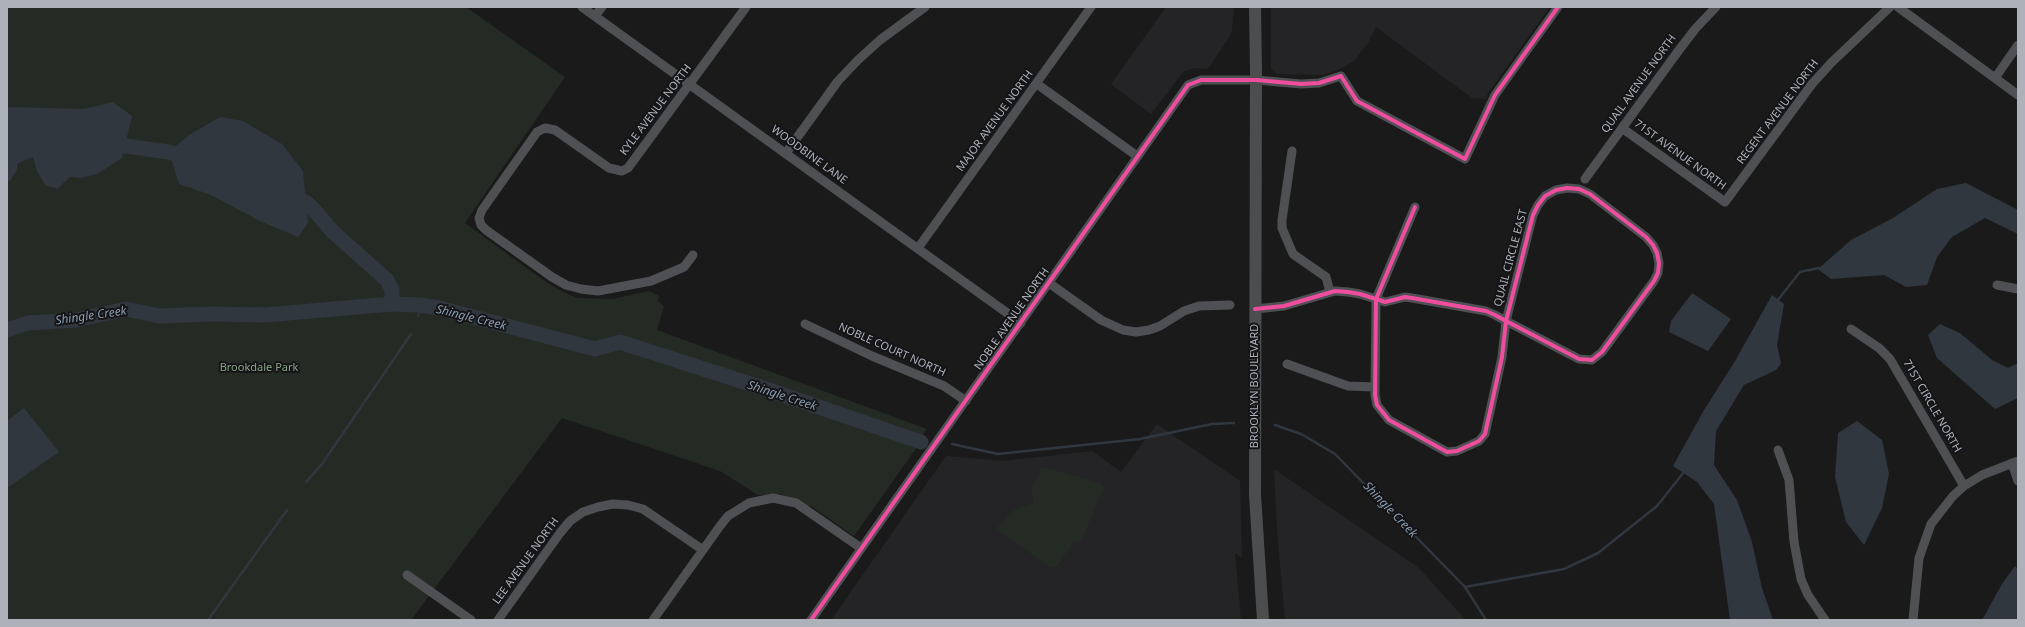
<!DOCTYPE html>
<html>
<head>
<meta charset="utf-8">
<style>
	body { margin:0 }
	#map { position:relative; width:2025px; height:627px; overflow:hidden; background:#1a1a1b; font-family:"Noto Sans",sans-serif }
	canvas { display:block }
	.frame { position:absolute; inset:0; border:8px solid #adb1ba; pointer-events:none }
</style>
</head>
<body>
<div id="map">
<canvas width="2025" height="627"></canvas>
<div class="frame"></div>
</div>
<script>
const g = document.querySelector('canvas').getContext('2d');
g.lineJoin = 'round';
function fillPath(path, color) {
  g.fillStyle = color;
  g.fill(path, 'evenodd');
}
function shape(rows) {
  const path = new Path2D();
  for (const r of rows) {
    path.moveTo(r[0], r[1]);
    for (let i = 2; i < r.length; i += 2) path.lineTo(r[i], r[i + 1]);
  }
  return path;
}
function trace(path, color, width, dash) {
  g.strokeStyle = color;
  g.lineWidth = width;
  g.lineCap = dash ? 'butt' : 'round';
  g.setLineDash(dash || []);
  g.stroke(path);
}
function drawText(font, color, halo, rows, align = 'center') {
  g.font = font + ' "Noto Sans",sans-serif';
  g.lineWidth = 4;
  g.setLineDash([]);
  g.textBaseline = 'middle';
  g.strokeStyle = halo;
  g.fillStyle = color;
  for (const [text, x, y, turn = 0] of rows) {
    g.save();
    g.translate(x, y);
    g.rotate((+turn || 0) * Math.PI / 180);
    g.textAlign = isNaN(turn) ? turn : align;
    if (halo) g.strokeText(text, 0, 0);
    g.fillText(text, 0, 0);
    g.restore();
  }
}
const built = shape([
	[1166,7,1234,7,1232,31,1230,36,1208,69,1196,68,1184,71,1151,114,1111,84],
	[1271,7,1550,7,1488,93,1486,99,1472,98,1376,27,1368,43,1354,61,1338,70,1322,75,1277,74,1271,69],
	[1157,424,1240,481,1242,558,1235,553,1241,620,831,620,946,456,1004,461,1092,451,1121,472],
	[1274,469,1419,568,1466,620,1285,620,1277,530]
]);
const green = shape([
	[7,7,466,7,565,77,465,223,543,280,559,290,577,298,613,299,649,291,659,296,658,301,664,306,657,330,927,429,920,439,922,440,854,536,811,506,807,506,795,499,781,494,758,495,720,471,562,418,411,620,7,620],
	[1042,467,1101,483,1104,488,1080,543,1074,541,1057,566,1050,567,996,529,1015,509,1034,503,1031,490]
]);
const water = shape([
	[113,102,132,116,122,158,97,174,81,178,70,177,57,189,45,185,37,171,33,157,17,164,17,170,10,181,7,180,7,107,84,109],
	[220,117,243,121,282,144,303,171,308,223,298,237,260,221,211,195,179,184,169,152,189,135],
	[1966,183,2018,210,2018,234,1985,218,1952,237,1937,257,1927,285,1906,287,1884,275,1831,279,1818,269,1851,240,1893,218,1937,189],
	[1692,293,1731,319,1708,351,1669,332,1671,321],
	[1772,295,1784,304,1777,345,1781,364,1776,370,1744,385,1716,431,1714,465,1737,500,1752,542,1762,588,1773,620,1730,620,1714,504,1697,482,1673,466,1704,410,1734,363],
	[1940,324,1960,333,1992,360,2008,368,2018,363,2018,398,1995,409,1937,358,1928,335],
	[24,408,59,452,7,488,7,421],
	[1857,421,1882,440,1889,474,1882,508,1864,545,1846,522,1835,477,1838,433],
	[2015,566,2018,570,2018,620,1982,620,2002,584]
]);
const stream = shape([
	[1777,301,1800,272,1819,268],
	[418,316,420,305],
	[1275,425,1301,434,1335,454,1465,587,1486,620],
	[952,444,998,454,1140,439,1212,424,1234,423],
	[306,482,322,464,411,334],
	[1465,587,1564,569,1598,553,1657,506,1684,472],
	[208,620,287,510]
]);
const river = shape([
	[104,143,169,152,188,159],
	[288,194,307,203,315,211,333,232,387,280,392,290,392,304],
	[7,330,28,323,76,320,126,309,159,316,213,314,265,315,392,304,420,305,439,308,595,349,620,342,772,391,921,442]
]);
const minor = shape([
	[582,7,1021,323],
	[1898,7,2018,95],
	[595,16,602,7],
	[1995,78,2018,45],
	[1037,84,1137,156],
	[1622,128,1725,202,1812,84,1831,63,1890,7],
	[1292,151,1282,220,1282,228,1293,254,1326,277,1330,292],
	[786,153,838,81,858,60,880,40,925,7],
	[1585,179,1679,50,1696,28,1716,7],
	[918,248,1091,7],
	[693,255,684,267,651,281,598,291,581,289,566,285,552,277,486,230,481,225,479,218,482,210,537,132,545,128,555,130,609,168,622,171,628,168,746,7],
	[1049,283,1101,320,1123,330,1136,332,1149,330,1160,326,1184,311,1199,306,1230,305],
	[1997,285,2018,289],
	[1255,309,1284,306,1335,291,1348,292,1360,294,1376,299,1385,302,1405,297,1412,298,1486,311,1495,315,1506,321,1579,359,1592,360,1602,352,1654,281,1658,273,1659,263,1657,253,1653,245,1646,237,1590,194,1579,189,1567,188,1556,190,1545,196,1538,205,1533,215,1510,305,1506,321,1502,357,1485,434,1479,441,1457,451,1447,452,1389,420,1377,405,1375,395,1376,299,1415,207],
	[805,324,872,356,944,386,966,401],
	[1851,329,1879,348,1890,359,1964,486],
	[1287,364,1348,386,1375,387],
	[1778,450,1789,480,1794,542,1801,579,1808,595,1825,620],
	[2012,463,2018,481],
	[407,575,471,620],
	[498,620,560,533,570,521,583,512,598,507,613,504,628,505,643,509,703,550],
	[653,620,720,526,728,516,749,503,773,498,796,503,861,548],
	[811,620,1188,85,1201,80,1256,80,1301,84,1319,83,1341,76,1357,101,1465,159,1495,95,1558,7],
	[1913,620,1919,558,1931,524,1953,496,1964,486,1982,475,2018,461]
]);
const major = shape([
	[1255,7,1256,70,1255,495,1263,620]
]);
const cycleway = shape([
	[1255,309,1284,306,1335,291,1348,292,1360,294,1376,299,1385,302,1405,297,1412,298,1486,311,1495,315,1506,321,1579,359,1592,360,1602,352,1654,281,1658,273,1659,263,1657,253,1653,245,1646,237,1590,194,1579,189,1567,188,1556,190,1545,196,1538,205,1533,215,1510,305,1506,321,1502,357,1485,434,1479,441,1457,451,1447,452,1389,420,1377,405,1375,395,1376,299,1415,207],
	[811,620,1188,85,1201,80,1256,80,1301,84,1319,83,1341,76,1357,101,1465,159,1495,95,1558,7]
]);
const streetNames = [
	["QUAIL AVENUE NORTH",1639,84,-54],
	["KYLE AVENUE NORTH",656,110,-53],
	["REGENT AVENUE NORTH",1778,112,-53],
	["MAJOR AVENUE NORTH",995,121,-54],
	["WOODBINE LANE",809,155,36],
	["71ST AVENUE NORTH",1680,155,36],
	["QUAIL CIRCLE EAST",1511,258,-75],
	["NOBLE AVENUE NORTH",1012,319,-55],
	["NOBLE COURT NORTH",892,350,24],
	["BROOKLYN BOULEVARD",1255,386,-90],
	["71ST CIRCLE NORTH",1932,406,60],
	["LEE AVENUE NORTH",526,561,-54]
];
const parkNames = [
	["Brookdale Park",259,368]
];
const waterNames = [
	["Shingle Creek",91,316,-8],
	["Shingle Creek",471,318,14],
	["Shingle Creek",782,396,18],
	["Shingle Creek",1390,510,46]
];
fillPath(built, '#242426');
fillPath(green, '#242b25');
fillPath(water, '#30373e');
trace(stream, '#30373e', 2.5);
trace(river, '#30373e', 15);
trace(minor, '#4f5053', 9);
trace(major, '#4c4d4f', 12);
trace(cycleway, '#ef4d9e', 4);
drawText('11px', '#adb1ba', '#151517', streetNames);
drawText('11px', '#86a388', '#151517', parkNames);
drawText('italic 12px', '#889db1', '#151517', waterNames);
</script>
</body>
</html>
